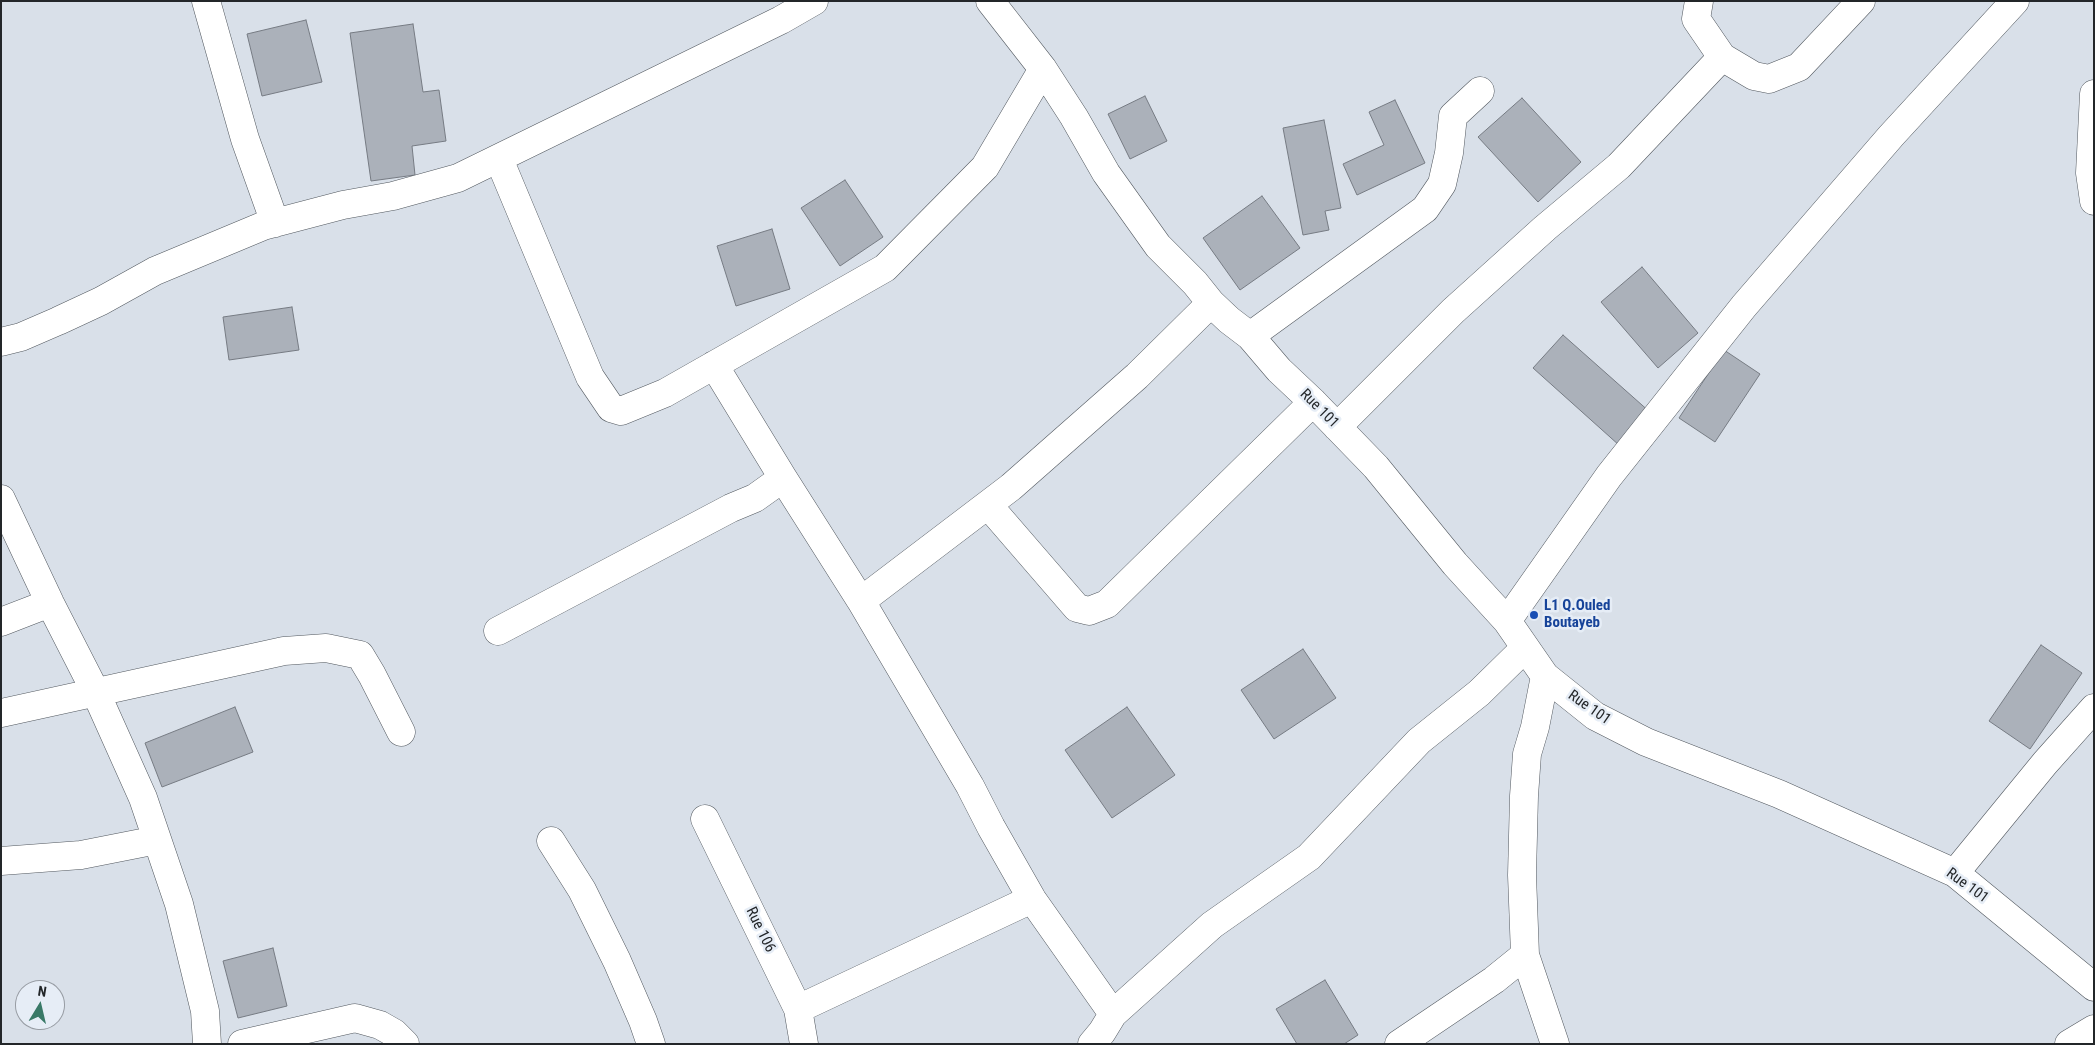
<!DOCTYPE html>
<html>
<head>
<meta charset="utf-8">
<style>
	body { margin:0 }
	#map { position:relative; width:2095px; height:1045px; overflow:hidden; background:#d9e0e9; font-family:"Roboto Condensed",sans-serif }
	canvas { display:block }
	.frame { position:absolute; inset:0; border:2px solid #232629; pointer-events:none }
	.north { position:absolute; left:15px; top:980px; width:50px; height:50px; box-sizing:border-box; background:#e6edf6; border:1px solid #989da4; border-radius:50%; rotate:9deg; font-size:14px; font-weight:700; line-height:20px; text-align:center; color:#232629 }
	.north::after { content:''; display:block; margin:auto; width:18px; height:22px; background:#397967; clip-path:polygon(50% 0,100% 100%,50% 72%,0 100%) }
</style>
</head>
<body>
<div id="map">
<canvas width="2095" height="1045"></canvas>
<div class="frame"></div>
<div class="north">N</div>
</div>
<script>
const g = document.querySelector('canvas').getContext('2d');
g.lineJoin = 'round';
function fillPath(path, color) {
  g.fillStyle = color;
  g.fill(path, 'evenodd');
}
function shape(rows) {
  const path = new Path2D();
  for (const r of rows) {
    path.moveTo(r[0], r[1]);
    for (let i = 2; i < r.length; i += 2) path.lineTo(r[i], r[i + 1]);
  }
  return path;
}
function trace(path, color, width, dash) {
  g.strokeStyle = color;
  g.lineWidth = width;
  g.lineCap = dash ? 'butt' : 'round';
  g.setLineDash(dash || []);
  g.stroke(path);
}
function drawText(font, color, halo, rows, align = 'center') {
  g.font = font + ' "Roboto Condensed",sans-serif';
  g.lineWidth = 5;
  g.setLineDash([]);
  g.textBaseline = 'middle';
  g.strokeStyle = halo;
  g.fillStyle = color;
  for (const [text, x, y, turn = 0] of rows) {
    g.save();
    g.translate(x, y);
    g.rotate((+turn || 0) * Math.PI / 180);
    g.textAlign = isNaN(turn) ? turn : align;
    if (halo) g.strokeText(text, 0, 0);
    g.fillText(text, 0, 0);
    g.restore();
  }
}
const building = shape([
	[306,20,322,82,262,96,247,34,306,20],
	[413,24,423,92,439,90,446,141,412,146,415,175,371,181,350,33,413,24],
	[1145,96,1167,141,1130,159,1108,114,1145,96],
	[1522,98,1581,162,1538,202,1478,137,1522,98],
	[1395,100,1425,163,1357,195,1343,164,1384,145,1369,112,1395,100],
	[1324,120,1341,208,1325,211,1329,230,1303,235,1283,128,1324,120],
	[845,180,883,237,840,266,801,208,845,180],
	[1262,196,1300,248,1240,290,1203,238,1262,196],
	[772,229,790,289,736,306,717,246,772,229],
	[1642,267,1698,333,1658,368,1601,302,1642,267],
	[292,307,299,350,229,360,223,317,292,307],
	[1563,335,1651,413,1620,446,1533,368,1563,335],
	[1724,350,1760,374,1715,442,1679,418,1724,350],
	[2041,645,2082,673,2030,749,1989,721,2041,645],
	[1303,649,1336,698,1274,739,1241,690,1303,649],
	[235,707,253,752,162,787,145,743,235,707],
	[1127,707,1175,775,1112,818,1065,750,1127,707],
	[273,948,287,1006,238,1018,223,961,273,948],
	[1325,980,1358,1035,1344,1044,1297,1044,1276,1009,1325,980]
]);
const minor = shape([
	[206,1,245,139,275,223],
	[990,1,1043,69,1074,117,1106,173,1158,246,1195,283,1211,303,1229,320,1250,336,1279,370,1313,402,1376,467,1455,564,1507,621,1545,676,1595,716,1646,742,1779,794,1955,873,2094,987],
	[1699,1,1696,19,1722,57,1754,76,1769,79,1799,67,1861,1],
	[2094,94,2090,173,2094,201],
	[499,159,590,377,611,408,621,411,665,393,885,268,985,167,1043,69],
	[1250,336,1425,209,1442,184,1449,153,1453,116,1480,91],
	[1,342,21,337,58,321,101,301,155,271,263,226,343,205,393,196,458,178,781,20,814,1],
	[1337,427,1453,311,1545,228,1619,166,1722,57],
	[783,478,861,601,970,786,991,827,1032,899,1113,1014],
	[1,499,50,603,96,693,143,798,179,904,205,1011,207,1044],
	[988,505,1077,608,1089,611,1107,604,1313,402],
	[861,601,1011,487,1137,376,1211,303],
	[1507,621,1609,476,1744,306,1891,136,2015,1],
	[1,622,50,603],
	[498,631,731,508,755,498,783,478,714,365],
	[1,713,284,651,326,648,360,655,372,675,401,732],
	[705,819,798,1009,804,1044],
	[551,841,582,890,617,961,643,1021,651,1044],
	[1,861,81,855,157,840],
	[1955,873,2045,763,2094,708],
	[1525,955,1555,1044],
	[798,1009,1032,899],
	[242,1044,355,1018,380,1025,394,1033,405,1044],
	[1092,1044,1102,1032,1113,1014,1212,925,1309,857,1419,741,1479,693,1525,648],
	[1399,1044,1494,980,1525,955,1522,875,1524,796,1527,754,1535,727,1545,676],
	[2069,1044,2094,1029]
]);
const markers = [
	[1534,615,5,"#1a4fb4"]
];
const streetNames = [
	["Rue 101",1319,409,45],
	["Rue 101",1589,708,35],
	["Rue 101",1967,886,36],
	["Rue 106",760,930,64]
];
const transitNames = [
	["L1 Q.Ouled",1544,606],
	["Boutayeb",1544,623]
];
fillPath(building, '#abb1ba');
trace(building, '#767b83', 1);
trace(minor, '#52585f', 29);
trace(minor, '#fff', 28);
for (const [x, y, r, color] of markers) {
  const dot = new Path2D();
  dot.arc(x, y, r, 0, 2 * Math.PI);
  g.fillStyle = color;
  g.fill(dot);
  trace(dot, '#e6edf6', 2);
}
drawText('15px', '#232629', '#e6edf6', streetNames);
drawText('bold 15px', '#164399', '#e6edf6', transitNames, 'left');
</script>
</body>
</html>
